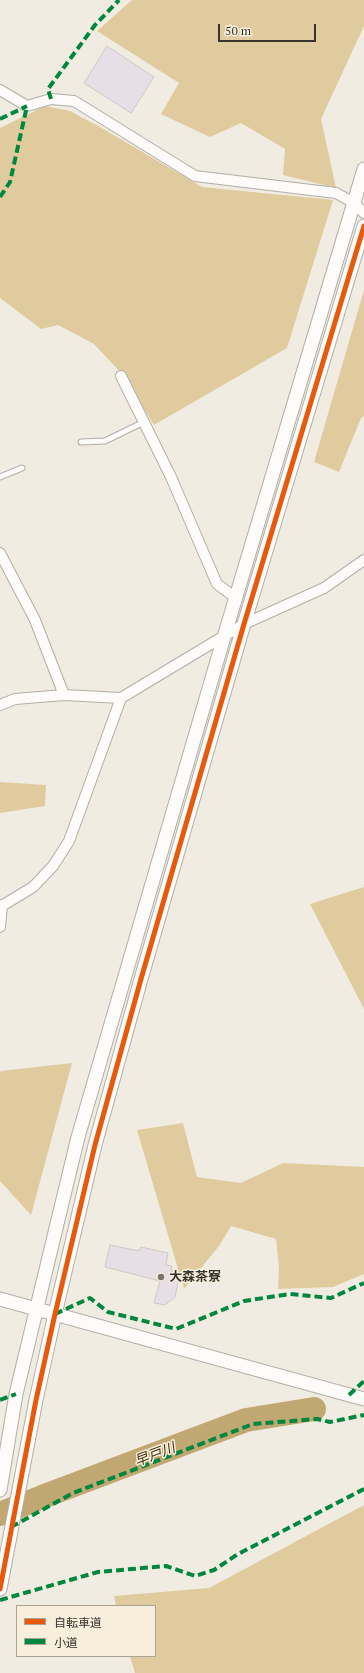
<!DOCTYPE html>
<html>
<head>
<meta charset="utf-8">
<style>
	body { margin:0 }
	#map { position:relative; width:364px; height:1673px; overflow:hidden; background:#f1ece2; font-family:"PT Serif","Noto Sans JP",serif }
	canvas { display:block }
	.legend { position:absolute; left:16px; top:1605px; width:140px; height:52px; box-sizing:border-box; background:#f7eedc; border:1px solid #aaa496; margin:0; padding:5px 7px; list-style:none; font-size:12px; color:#37342d }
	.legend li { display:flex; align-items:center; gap:8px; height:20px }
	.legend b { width:20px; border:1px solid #aaa496 }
	.scale { position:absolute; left:218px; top:24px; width:98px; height:18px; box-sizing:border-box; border:2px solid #37342d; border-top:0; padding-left:5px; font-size:12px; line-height:14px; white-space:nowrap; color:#37342d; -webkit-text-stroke:3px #f7eedc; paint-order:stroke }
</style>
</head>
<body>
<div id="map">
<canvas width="364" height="1673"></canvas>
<ul class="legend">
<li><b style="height:5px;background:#e8590c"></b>自転車道</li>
<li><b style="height:5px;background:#00873e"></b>小道</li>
</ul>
<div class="scale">50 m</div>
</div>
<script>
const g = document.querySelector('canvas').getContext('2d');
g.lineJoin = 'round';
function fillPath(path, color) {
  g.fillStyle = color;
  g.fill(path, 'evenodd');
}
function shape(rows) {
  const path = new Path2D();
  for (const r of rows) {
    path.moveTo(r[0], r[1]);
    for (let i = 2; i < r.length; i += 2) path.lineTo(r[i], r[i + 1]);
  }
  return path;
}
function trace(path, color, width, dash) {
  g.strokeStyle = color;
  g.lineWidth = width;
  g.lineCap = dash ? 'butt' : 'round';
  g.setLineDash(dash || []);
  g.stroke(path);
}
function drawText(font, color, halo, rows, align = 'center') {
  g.font = font + ' "PT Serif","Noto Sans JP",serif';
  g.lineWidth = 3;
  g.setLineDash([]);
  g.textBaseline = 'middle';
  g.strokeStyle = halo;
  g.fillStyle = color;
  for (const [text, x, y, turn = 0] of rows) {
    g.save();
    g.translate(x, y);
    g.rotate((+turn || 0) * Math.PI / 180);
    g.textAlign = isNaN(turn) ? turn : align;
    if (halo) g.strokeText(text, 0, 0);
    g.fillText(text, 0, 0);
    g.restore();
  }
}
const forest = shape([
	[132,0,364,0,364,26,321,119,336,188,283,175,285,149,241,123,210,137,161,114,179,83,97,31],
	[45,106,70,111,100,127,202,187,333,200,287,348,154,425,121,373,94,344,58,325,41,329,0,298,0,128],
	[364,290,364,416,361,418,339,472,314,462],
	[0,782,46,785,45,806,0,813],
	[364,887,364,1009,310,904],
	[72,1063,31,1215,0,1181,0,1073,1,1071],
	[183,1123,197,1177,241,1183,283,1163,364,1167,364,1274,333,1287,278,1289,279,1268,276,1239,231,1226,219,1246,184,1289,137,1130],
	[364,1505,364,1673,135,1673,130,1656,155,1656,155,1606,116,1606,114,1596,209,1588]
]);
const river = shape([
	[0,1514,42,1497,246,1420,314,1409]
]);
const building = shape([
	[107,46,154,77,131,113,84,83,107,46],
	[110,1245,139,1251,141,1247,168,1253,166,1265,172,1266,171,1271,180,1273,175,1297,165,1305,154,1303,160,1281,105,1267,110,1245]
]);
const service = shape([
	[81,442,105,441,144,422],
	[0,477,22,468]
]);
const minor = shape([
	[0,90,27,106,51,99,74,101,195,176,336,193,354,203,364,213],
	[121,376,171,477,217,584,236,598],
	[0,553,35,620,64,695],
	[0,705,15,699,64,695,121,698,244,624,324,588,364,560],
	[0,907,33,887,53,866,69,841,121,698],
	[0,927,2,905]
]);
const tertiary = shape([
	[0,1299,364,1399],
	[0,1490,16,1394,78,1137,224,637,364,169],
	[0,1589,36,1400,55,1314,95,1145,141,979,244,624,364,226]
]);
const quiet = shape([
	[51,99,48,89,95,25,119,0],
	[0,119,27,106],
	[0,197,10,182,27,106],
	[55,1314,90,1298,108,1312,176,1329,244,1301,290,1294,331,1298,364,1283],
	[349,1395,364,1381],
	[0,1400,16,1394],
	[11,1527,73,1493,253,1424,317,1419,330,1422,364,1415],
	[0,1600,98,1572,166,1566,195,1576,214,1570,238,1554,364,1489]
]);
const cycleway = shape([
	[0,1589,36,1400,55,1314,95,1145,141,979,244,624,364,226]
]);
const markers = [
	[161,1277,4,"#78746c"]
];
const poiNames = [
	["大森茶寮",169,1277]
];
const waterNames = [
	["早戸川",155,1455,-21]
];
fillPath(forest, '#e0cb9e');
trace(river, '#c1a872', 24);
fillPath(building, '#e7dfe5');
trace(building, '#ccc8c6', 1);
trace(service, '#b2aea6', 7);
trace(minor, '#b2aea6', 12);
trace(tertiary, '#b2aea6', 15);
trace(service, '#fdfcfb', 5);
trace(minor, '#fdfcfb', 10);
trace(tertiary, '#fdfcfb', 13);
trace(quiet, '#00873e', 4, [8, 4]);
trace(cycleway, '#e8590c', 5);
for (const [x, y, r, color] of markers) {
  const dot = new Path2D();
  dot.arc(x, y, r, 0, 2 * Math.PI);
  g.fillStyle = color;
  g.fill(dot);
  trace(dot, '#f7eedc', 1.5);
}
drawText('bold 13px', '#37342d', '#f7eedc', poiNames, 'left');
drawText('italic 14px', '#3c2d0c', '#f7eedc', waterNames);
</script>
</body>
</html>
